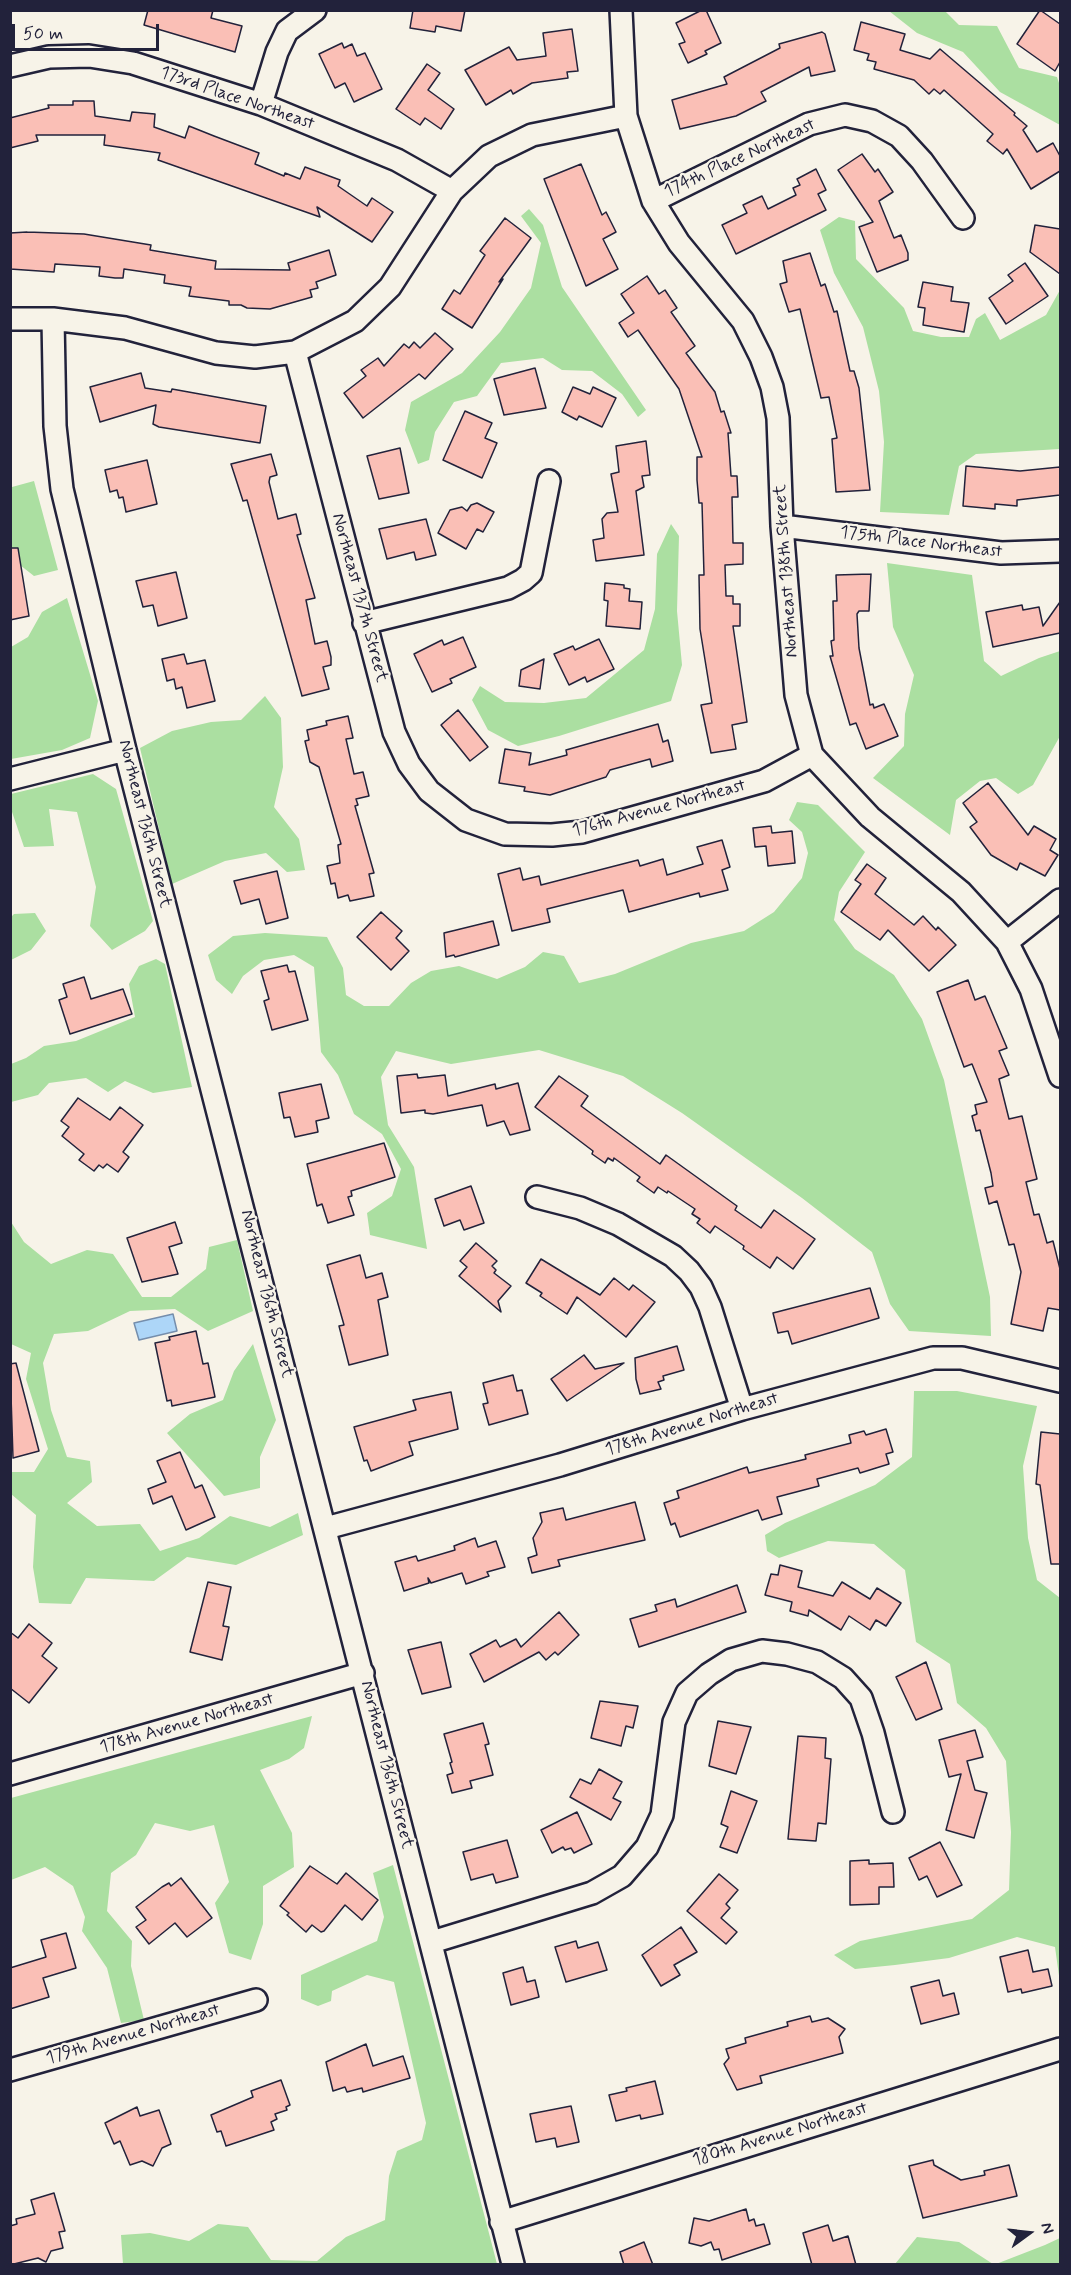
<!DOCTYPE html>
<html>
<head>
<meta charset="utf-8">
<style>
	body { margin:0 }
	#map { position:relative; width:1071px; height:2275px; overflow:hidden; background:#f7f3e8; font-family:Mynerve,sans-serif }
	canvas { display:block }
	.frame { position:absolute; inset:0; border:12px solid #22223b; pointer-events:none }
	.north { position:absolute; left:999px; top:2203px; width:60px; height:60px; -webkit-text-stroke:4px #f7f3e8; paint-order:stroke; rotate:75deg; font-size:16px; font-weight:700; line-height:24px; text-align:center; color:#22223b }
	.north::after { content:''; display:block; margin:auto; width:21px; height:27px; background:#22223b; clip-path:polygon(50% 0,100% 100%,50% 72%,0 100%) }
	.scale { position:absolute; left:12px; top:24px; width:147px; height:27px; box-sizing:border-box; border:3px solid #22223b; border-top:0; padding-left:8px; font-size:18px; line-height:21px; white-space:nowrap; color:#22223b; -webkit-text-stroke:4px #f7f3e8; paint-order:stroke }
</style>
</head>
<body>
<div id="map">
<canvas width="1071" height="2275"></canvas>
<div class="frame"></div>
<div class="north">N</div>
<div class="scale">50 m</div>
</div>
<script>
const g = document.querySelector('canvas').getContext('2d');
g.lineJoin = 'round';
function fillPath(path, color) {
  g.fillStyle = color;
  g.fill(path, 'evenodd');
}
function shape(rows) {
  const path = new Path2D();
  for (const r of rows) {
    path.moveTo(r[0], r[1]);
    for (let i = 2; i < r.length; i += 2) path.lineTo(r[i], r[i + 1]);
  }
  return path;
}
function trace(path, color, width, dash) {
  g.strokeStyle = color;
  g.lineWidth = width;
  g.lineCap = dash ? 'butt' : 'round';
  g.setLineDash(dash || []);
  g.stroke(path);
}
function drawText(font, color, halo, rows, align = 'center') {
  g.font = font + ' Mynerve,sans-serif';
  g.lineWidth = 4.5;
  g.setLineDash([]);
  g.textBaseline = 'middle';
  g.strokeStyle = halo;
  g.fillStyle = color;
  for (const [text, x, y, turn = 0] of rows) {
    g.save();
    g.translate(x, y);
    g.rotate((+turn || 0) * Math.PI / 180);
    g.textAlign = isNaN(turn) ? turn : align;
    if (halo) g.strokeText(text, 0, 0);
    g.fillText(text, 0, 0);
    g.restore();
  }
}
const green = shape([
	[889,11,945,11,959,25,997,26,1019,68,1057,77,1060,86,1060,125,1000,92,963,52,917,33],
	[529,209,543,225,562,287,646,410,638,417,622,394,592,371,562,370,543,358,501,363,477,396,454,402,435,432,429,460,418,464,405,430,411,402,462,373,500,332,531,288,541,243,521,216],
	[839,217,855,221,856,259,904,308,913,331,941,337,969,337,976,319,985,313,1000,340,1046,315,1060,290,1060,449,976,454,959,466,949,515,880,512,884,442,879,391,863,327,834,273,820,230],
	[34,481,58,570,34,576,11,558,12,487],
	[671,524,679,536,677,611,682,665,671,701,559,736,518,746,488,730,472,700,480,686,505,702,544,703,586,698,644,650,655,609,657,554],
	[887,563,972,575,984,661,1001,676,1039,658,1060,651,1060,736,1033,785,1018,794,996,778,980,781,956,800,950,835,873,778,904,746,905,714,914,675,893,627],
	[67,598,98,701,90,738,62,750,11,759,11,647,28,637,42,612],
	[265,696,281,718,283,767,274,807,299,839,305,870,287,872,266,853,225,861,172,884,140,748,172,731,211,722,241,720],
	[93,774,116,789,153,921,145,931,112,950,90,926,96,887,77,812,49,809,54,846,24,847,11,809,11,794],
	[797,802,818,805,865,852,839,892,834,920,855,949,894,975,922,1019,944,1080,990,1297,991,1336,909,1331,890,1304,872,1252,802,1198,682,1113,623,1076,539,1050,451,1064,396,1051,381,1077,388,1125,414,1167,427,1249,370,1235,367,1213,392,1196,401,1169,382,1134,354,1114,338,1075,321,1052,314,967,294,955,264,960,243,976,232,994,216,980,208,955,233,936,265,933,327,937,343,968,346,995,364,1006,389,1006,411,983,431,971,459,966,497,979,525,967,543,952,564,956,579,983,615,974,691,943,744,931,774,912,802,878,808,853,802,832,789,820],
	[35,913,46,931,31,950,11,960,11,917,14,914],
	[156,959,165,964,192,1087,153,1093,125,1081,108,1092,86,1078,49,1083,38,1095,11,1102,11,1064,26,1058,44,1046,76,1041,135,1017,129,984,139,966],
	[11,1222,24,1242,51,1264,87,1250,113,1254,142,1297,171,1297,206,1269,209,1247,237,1240,253,1311,208,1331,175,1309,130,1311,88,1331,54,1334,43,1363,51,1410,67,1457,90,1461,92,1482,67,1503,97,1526,140,1524,160,1551,199,1538,230,1516,270,1527,298,1513,303,1535,236,1565,187,1557,154,1581,86,1578,71,1604,39,1603,33,1567,36,1515,11,1494,11,1472,34,1472,48,1449,26,1379,31,1353,11,1344],
	[253,1344,276,1420,260,1457,260,1488,224,1496,167,1433,190,1414,223,1400,234,1371],
	[914,1391,957,1391,1037,1406,1023,1466,1028,1538,1037,1580,1060,1598,1060,1983,1055,1947,1017,1937,949,1958,895,1965,855,1969,834,1955,860,1941,972,1919,1009,1890,1011,1832,1006,1761,986,1728,957,1703,950,1664,916,1642,905,1570,874,1544,828,1541,779,1558,767,1551,765,1535,785,1523,875,1485,912,1457],
	[312,1716,304,1748,289,1759,260,1770,292,1833,294,1867,263,1886,263,1924,251,1960,229,1953,215,1903,229,1882,214,1825,190,1831,155,1823,136,1855,111,1873,107,1911,132,1941,131,1966,144,2020,121,2023,107,1968,82,1931,85,1917,73,1886,45,1867,11,1880,11,1798],
	[393,1865,497,2264,123,2264,121,2235,150,2233,189,2241,218,2224,248,2227,271,2260,317,2261,346,2237,385,2220,389,2176,397,2151,422,2140,426,2123,394,1982,367,1975,332,1991,331,2001,318,2006,301,1999,301,1975,377,1941,384,1917,373,1873],
	[917,2237,959,2242,993,2264,895,2264],
	[1060,2238,1060,2264,996,2264,1045,2245]
]);
const water = shape([
	[173,1314,177,1331,139,1340,134,1323,173,1314]
]);
const building = shape([
	[148,10,213,10,211,18,242,26,235,52,144,25,148,10],
	[413,10,465,10,461,31,436,26,435,32,410,28,413,10],
	[702,10,706,10,721,43,705,51,707,54,688,63,679,44,685,42,676,23,702,10],
	[1040,10,1060,24,1060,62,1055,71,1017,44,1040,10],
	[861,22,905,34,900,50,930,59,940,49,1015,113,1014,115,1027,126,1023,130,1037,152,1053,143,1060,156,1060,171,1031,189,1007,149,1003,154,987,141,993,134,944,90,940,94,934,89,929,94,914,80,874,69,876,62,867,60,869,54,854,50,861,22],
	[572,29,578,71,567,72,568,78,532,83,513,94,511,90,486,105,465,70,509,47,517,60,546,56,543,33,572,29],
	[822,32,825,34,835,71,811,76,809,67,761,92,766,101,736,116,680,129,672,100,727,84,724,77,780,48,779,44,822,32],
	[342,43,344,48,352,44,357,56,365,53,382,89,354,102,345,83,335,88,319,54,342,43],
	[427,64,440,73,428,90,454,109,441,129,425,118,420,125,396,109,427,64],
	[73,101,94,101,95,116,130,121,132,112,155,114,154,127,185,138,189,126,214,136,259,153,255,164,284,176,285,173,300,179,305,167,340,180,338,186,367,206,372,198,393,212,372,242,317,207,320,217,158,160,160,153,104,145,105,135,36,135,38,141,10,148,10,118,49,108,48,105,73,105,73,101],
	[862,154,875,172,878,169,893,192,879,201,894,238,901,235,908,253,908,260,877,272,859,227,873,222,838,170,862,154],
	[581,164,602,215,606,212,616,232,603,239,618,269,586,286,544,179,581,164],
	[816,169,826,190,818,194,826,210,736,254,722,225,747,213,743,205,762,196,768,209,796,195,793,188,800,185,797,179,816,169],
	[505,218,531,238,499,282,503,279,472,328,442,309,454,290,460,294,485,255,480,251,505,218],
	[1035,225,1060,229,1060,274,1030,252,1035,225],
	[27,232,84,234,151,245,150,250,216,261,215,269,290,270,288,263,329,250,336,275,316,282,318,288,310,290,312,297,270,309,247,308,241,305,229,305,229,301,189,296,191,287,164,283,165,275,124,269,123,278,115,278,99,276,100,267,55,264,54,272,10,269,10,233,27,232],
	[810,253,821,286,825,284,834,312,837,311,850,371,854,371,859,388,870,490,836,492,832,439,837,438,829,397,821,398,800,309,789,312,780,284,787,282,783,261,810,253],
	[1025,263,1048,296,1006,324,989,298,1013,281,1008,275,1025,263],
	[647,276,659,294,665,290,677,308,671,312,695,346,686,353,715,392,721,412,724,411,731,433,728,433,731,476,737,476,738,497,732,497,733,543,743,543,743,564,725,565,726,596,733,596,733,604,740,604,740,626,733,626,747,722,732,725,736,749,711,753,701,705,712,703,700,629,699,575,704,575,702,503,699,503,697,480,697,457,702,457,679,389,638,330,628,337,619,323,634,313,621,294,647,276],
	[923,282,953,287,951,301,969,303,964,332,923,325,925,308,918,307,923,282],
	[435,333,453,349,425,379,419,374,363,418,344,393,366,376,361,370,378,358,384,366,404,344,409,348,414,342,420,348,435,333],
	[535,368,546,408,504,415,494,379,535,368],
	[141,373,145,388,171,392,172,389,266,406,260,443,159,427,153,424,156,405,100,422,90,387,141,373],
	[573,387,590,394,593,387,616,398,602,427,579,416,577,420,562,412,573,387],
	[465,411,492,423,485,438,497,443,482,478,443,460,465,411],
	[646,441,650,475,642,476,644,487,636,491,644,555,596,561,593,540,604,538,602,519,607,513,618,512,611,474,619,472,616,446,646,441],
	[400,448,409,493,379,499,367,456,400,448],
	[271,454,277,475,270,477,269,482,278,519,296,514,301,534,297,535,315,598,306,600,315,644,327,641,331,657,331,665,323,667,329,689,302,696,247,500,243,501,231,464,271,454],
	[147,460,157,504,126,512,123,497,119,498,117,490,110,492,105,470,147,460],
	[966,466,1020,471,1060,467,1060,495,1017,500,1017,506,995,504,995,509,963,506,966,466],
	[477,503,494,512,483,532,477,529,466,549,438,533,450,510,462,507,467,511,471,505,477,503],
	[426,519,436,555,416,560,414,552,387,559,379,529,426,519],
	[10,548,18,548,29,616,10,620,10,548],
	[176,572,187,618,158,626,153,605,143,607,136,581,176,572],
	[871,574,869,611,859,611,857,614,859,648,870,705,873,704,874,708,884,704,898,736,866,749,856,723,850,725,830,656,833,656,831,641,834,640,833,601,837,601,836,575,871,574],
	[605,583,624,585,624,588,630,589,629,601,642,602,640,629,606,626,608,601,604,600,605,583],
	[1060,602,1060,633,993,647,986,612,1022,605,1023,610,1039,607,1043,626,1060,602],
	[463,637,476,667,450,679,452,683,432,692,414,654,442,640,444,645,463,637],
	[599,639,614,669,587,682,585,677,569,685,554,654,573,646,575,650,599,639],
	[184,654,187,664,205,660,215,701,187,708,182,687,176,689,174,679,167,681,162,659,184,654],
	[544,659,540,689,519,686,521,670,544,659],
	[458,710,488,747,470,761,441,725,458,710],
	[348,716,353,738,346,739,354,774,363,772,369,796,356,799,358,805,355,806,374,873,369,874,374,896,350,901,348,895,338,898,335,883,331,884,327,866,340,863,338,845,341,844,319,767,310,762,305,741,309,740,307,730,327,725,326,721,348,716],
	[658,724,663,742,668,740,673,761,652,767,650,759,610,770,606,777,550,795,524,791,525,787,499,783,505,749,531,753,529,765,567,755,566,750,658,724],
	[988,783,1028,835,1034,826,1056,839,1050,850,1058,855,1045,876,1020,863,1017,870,991,855,970,827,977,822,963,803,988,783],
	[771,826,772,833,792,831,795,863,768,866,766,846,755,847,753,828,771,826],
	[722,840,730,867,722,870,728,890,700,897,699,893,629,912,623,890,547,909,550,922,512,931,498,874,520,868,523,880,539,876,541,885,638,860,640,866,663,859,667,875,703,864,697,847,722,840],
	[867,864,886,878,875,894,914,925,923,916,936,930,938,927,956,945,929,971,888,930,880,940,841,912,861,884,855,880,867,864],
	[277,871,288,918,266,924,259,899,241,904,234,881,277,871],
	[381,912,402,931,396,938,409,951,391,970,357,937,381,912],
	[493,921,499,945,455,957,454,955,446,957,444,933,493,921],
	[287,965,289,972,295,971,308,1020,272,1030,264,1001,269,999,261,971,287,965],
	[84,977,91,999,123,989,132,1014,70,1034,59,1000,67,997,63,984,84,977],
	[968,980,975,1000,985,996,1007,1048,999,1051,1009,1075,999,1079,1009,1119,1022,1116,1037,1179,1026,1182,1034,1215,1039,1214,1047,1243,1053,1241,1060,1269,1060,1310,1048,1308,1043,1331,1011,1324,1021,1272,1014,1244,1009,1245,997,1201,989,1204,985,1188,993,1186,991,1173,980,1130,976,1131,972,1116,977,1114,975,1105,987,1102,972,1064,964,1067,937,992,968,980],
	[417,1074,418,1078,445,1075,448,1096,495,1084,496,1089,518,1083,530,1130,510,1135,504,1121,487,1126,482,1105,433,1114,425,1113,425,1110,401,1113,397,1076,417,1074],
	[559,1076,588,1096,581,1106,660,1164,666,1155,737,1206,735,1210,761,1228,774,1210,815,1239,793,1269,777,1257,770,1268,743,1249,744,1246,715,1226,710,1233,697,1223,700,1219,692,1214,695,1209,668,1191,667,1193,658,1187,654,1193,637,1181,640,1177,614,1158,613,1161,608,1158,605,1163,592,1154,593,1151,535,1107,559,1076],
	[321,1084,329,1118,316,1121,318,1132,295,1137,290,1117,284,1118,279,1093,321,1084],
	[78,1098,110,1120,120,1107,143,1125,123,1152,129,1157,118,1172,107,1164,103,1168,99,1165,94,1171,79,1160,84,1154,62,1136,69,1127,61,1121,78,1098],
	[384,1143,395,1177,351,1191,352,1196,348,1197,354,1215,328,1223,322,1204,317,1206,307,1164,384,1143],
	[471,1186,484,1223,464,1230,460,1220,444,1226,435,1199,471,1186],
	[175,1222,182,1243,169,1247,178,1274,142,1282,127,1238,175,1222],
	[476,1243,497,1261,492,1266,496,1270,494,1273,511,1286,498,1301,501,1312,459,1276,467,1267,460,1261,476,1243],
	[360,1255,366,1278,382,1273,388,1297,378,1300,388,1355,349,1365,339,1326,344,1325,327,1265,360,1255],
	[541,1259,600,1295,614,1278,629,1290,633,1285,655,1302,626,1337,577,1297,567,1314,540,1296,542,1293,526,1283,541,1259],
	[870,1288,879,1318,792,1344,788,1331,778,1333,773,1313,870,1288],
	[196,1331,203,1364,208,1363,215,1397,172,1406,171,1400,167,1401,155,1343,170,1340,169,1337,196,1331],
	[677,1346,684,1370,663,1376,664,1380,658,1382,661,1389,640,1394,636,1379,635,1358,677,1346],
	[584,1355,595,1369,624,1363,567,1401,551,1379,584,1355],
	[16,1363,39,1451,13,1458,10,1364,16,1363],
	[513,1375,517,1391,522,1390,528,1414,489,1425,483,1404,488,1403,483,1383,513,1375],
	[451,1392,458,1429,409,1442,413,1455,371,1471,367,1460,364,1461,354,1427,416,1410,413,1400,451,1392],
	[886,1429,893,1452,886,1454,889,1464,860,1473,858,1468,817,1479,819,1486,777,1497,782,1514,762,1520,758,1510,680,1537,675,1523,671,1525,664,1503,679,1498,677,1491,747,1467,749,1473,806,1459,805,1455,851,1443,849,1435,864,1431,866,1435,886,1429],
	[1041,1432,1060,1434,1060,1564,1051,1564,1040,1485,1036,1484,1041,1432],
	[180,1452,195,1488,202,1485,215,1517,186,1530,172,1496,153,1504,148,1489,166,1482,157,1461,180,1452],
	[635,1502,645,1540,558,1560,560,1566,532,1573,528,1558,537,1555,533,1538,542,1522,540,1513,563,1508,566,1520,635,1502],
	[475,1538,478,1547,496,1541,505,1567,487,1572,489,1576,466,1584,462,1573,431,1583,428,1578,429,1583,404,1591,395,1562,416,1556,418,1561,455,1550,454,1546,475,1538],
	[780,1565,802,1571,798,1587,833,1596,842,1582,870,1599,877,1588,901,1603,886,1626,876,1620,870,1630,849,1616,841,1630,809,1610,808,1616,790,1611,792,1602,765,1595,771,1574,778,1575,780,1565],
	[208,1582,231,1587,223,1626,229,1627,222,1660,190,1652,208,1582],
	[737,1585,746,1612,639,1647,630,1619,657,1611,655,1605,675,1599,677,1607,737,1585],
	[559,1612,579,1635,558,1655,555,1652,546,1660,539,1652,484,1682,470,1654,496,1640,500,1647,516,1639,521,1647,559,1612],
	[29,1624,52,1643,42,1656,57,1668,29,1703,10,1688,10,1632,18,1638,29,1624],
	[441,1642,451,1687,422,1694,408,1650,441,1642],
	[926,1662,942,1709,916,1720,896,1677,926,1662],
	[600,1701,638,1706,633,1728,626,1726,621,1746,591,1738,600,1701],
	[718,1721,751,1727,736,1774,709,1766,718,1721],
	[483,1723,489,1744,485,1745,493,1775,470,1781,472,1788,452,1793,447,1775,453,1773,450,1763,452,1762,444,1734,483,1723],
	[975,1730,983,1757,967,1761,975,1790,987,1793,974,1838,946,1830,961,1774,949,1777,939,1740,975,1730],
	[798,1736,826,1738,825,1758,831,1759,826,1824,818,1823,816,1841,788,1839,798,1736],
	[599,1769,622,1782,613,1798,621,1802,611,1820,570,1797,580,1779,591,1784,599,1769],
	[731,1791,757,1801,737,1853,720,1847,728,1827,721,1824,731,1791],
	[577,1812,592,1844,574,1853,571,1848,565,1850,563,1847,552,1853,541,1830,577,1812],
	[507,1840,518,1877,496,1883,493,1874,471,1880,463,1852,507,1840],
	[940,1842,962,1885,937,1897,927,1876,919,1880,909,1858,940,1842],
	[869,1860,869,1864,893,1863,894,1887,879,1887,879,1904,850,1905,850,1861,869,1860],
	[310,1866,337,1884,346,1873,378,1900,362,1920,345,1905,324,1931,321,1932,312,1925,306,1932,287,1915,289,1913,280,1906,310,1866],
	[719,1874,738,1890,726,1904,730,1908,721,1918,737,1932,726,1944,687,1911,719,1874],
	[181,1878,212,1918,187,1937,175,1923,149,1944,136,1927,146,1920,136,1907,162,1887,169,1883,171,1886,181,1878],
	[681,1927,697,1952,674,1965,680,1975,661,1986,642,1955,681,1927],
	[66,1933,76,1968,43,1978,49,1997,10,2009,10,1968,46,1957,41,1940,66,1933],
	[576,1941,578,1948,598,1942,607,1970,566,1982,555,1947,576,1941],
	[1028,1950,1033,1972,1048,1969,1052,1986,1022,1993,1021,1989,1008,1992,1000,1957,1028,1950],
	[523,1967,527,1982,535,1980,539,1997,511,2005,503,1973,523,1967],
	[939,1980,943,1996,954,1993,959,2014,921,2024,911,1987,939,1980],
	[810,2016,812,2022,828,2018,845,2029,839,2037,843,2053,760,2076,762,2083,737,2090,724,2064,729,2058,726,2049,746,2043,745,2038,788,2026,787,2022,810,2016],
	[366,2044,373,2066,403,2056,410,2078,363,2092,362,2088,347,2092,345,2087,333,2091,326,2062,366,2044],
	[281,2080,290,2105,286,2107,287,2110,275,2114,277,2119,271,2122,274,2130,226,2146,221,2131,217,2132,211,2115,253,2097,251,2091,281,2080],
	[655,2081,663,2114,641,2119,640,2115,616,2121,609,2095,627,2091,626,2088,655,2081],
	[571,2106,579,2142,557,2147,555,2138,536,2142,530,2114,571,2106],
	[137,2107,140,2116,159,2110,171,2144,162,2148,153,2166,142,2161,130,2165,120,2141,114,2144,105,2123,137,2107],
	[933,2160,934,2165,961,2180,985,2175,984,2171,1009,2165,1017,2196,923,2218,909,2166,933,2160],
	[54,2193,65,2231,59,2232,63,2248,51,2251,46,2262,38,2258,10,2265,10,2226,17,2224,16,2219,35,2214,31,2200,54,2193],
	[746,2209,749,2221,754,2219,756,2226,764,2224,770,2244,722,2260,719,2249,714,2250,711,2242,701,2246,689,2243,694,2218,709,2221,746,2209],
	[828,2225,833,2241,848,2236,856,2265,812,2265,803,2233,828,2225],
	[644,2242,653,2265,624,2265,620,2252,644,2242]
]);
const minor = shape([
	[621,10,626,116,653,201,679,243,743,321,761,357,772,387,778,418,782,526,796,695,812,755,870,817,961,892,1007,942,1031,989,1060,1076],
	[10,66,49,57,89,56,133,63,261,104,397,160,452,191],
	[261,104,277,52,287,31,315,10],
	[653,201,809,124,845,115,872,121,899,136,922,161,963,218],
	[10,319,53,319,125,328,216,353,255,357,295,352,355,321,390,287,452,191,489,156,532,135,626,116],
	[53,319,55,426,62,489,125,750,513,2264],
	[295,352,394,732,409,764,429,791,466,820,505,834,552,835,582,832,764,781,812,755],
	[782,526,1001,553,1060,551],
	[364,623,508,588,523,580,531,573,549,481],
	[10,779,125,750],
	[1007,942,1060,900],
	[537,1197,580,1208,618,1224,673,1256,689,1271,701,1287,710,1307,742,1409],
	[326,1528,560,1465,742,1409,933,1358,962,1358,1060,1381],
	[10,1774,363,1673],
	[432,1942,592,1893,622,1876,647,1847,662,1815,674,1722,687,1693,709,1674,731,1660,762,1651,787,1654,817,1662,843,1678,861,1698,873,1733,893,1812],
	[10,2070,256,2000],
	[501,2222,1060,2049]
]);
const streetNames = [
	["173rd Place Northeast",237,99,19],
	["174th Place Northeast",740,159,-25],
	["175th Place Northeast",921,543,7],
	["Northeast 138th Street",787,571,-94],
	["Northeast 137th Street",359,598,75],
	["176th Avenue Northeast",659,809,-15],
	["Northeast 136th Street",144,824,76],
	["Northeast 136th Street",266,1294,76],
	["178th Avenue Northeast",692,1425,-17],
	["178th Avenue Northeast",187,1724,-16],
	["Northeast 136th Street",386,1765,76],
	["179th Avenue Northeast",133,2035,-16],
	["180th Avenue Northeast",780,2135,-17]
];
fillPath(green, '#abdfa1');
fillPath(water, '#add6f8');
trace(water, '#758eac', 1.5);
fillPath(building, '#fabfb6');
trace(building, '#22223b', 1.5);
trace(minor, '#22223b', 26);
trace(minor, '#f7f3e8', 21);
drawText('18px', '#22223b', '#f7f3e8', streetNames);
</script>
</body>
</html>
